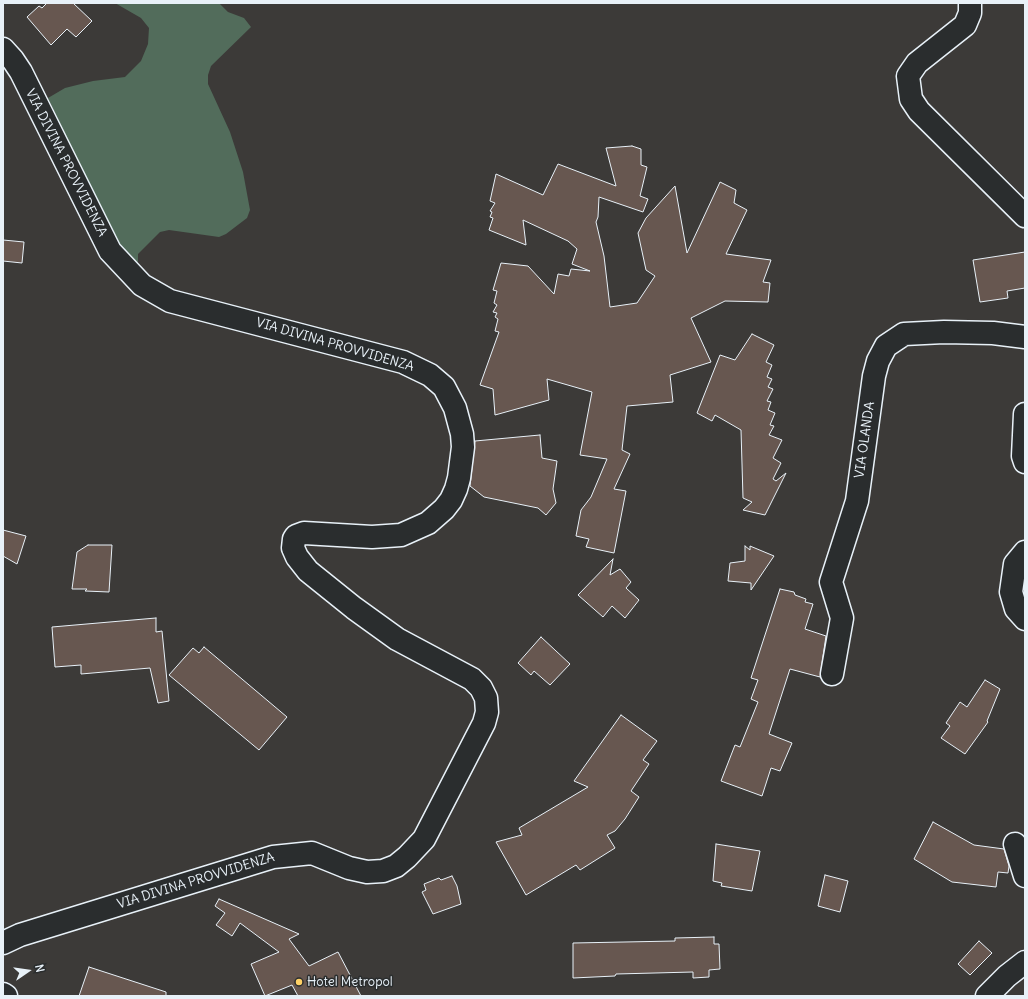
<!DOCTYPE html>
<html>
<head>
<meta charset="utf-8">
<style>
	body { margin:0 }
	#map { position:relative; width:1028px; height:999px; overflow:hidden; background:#3c3a38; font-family:Delius,sans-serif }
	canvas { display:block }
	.frame { position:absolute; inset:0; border:4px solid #e8f1f8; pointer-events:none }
	.north { position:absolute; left:8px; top:951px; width:40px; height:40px; -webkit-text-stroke:3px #2a2d2e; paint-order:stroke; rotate:77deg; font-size:11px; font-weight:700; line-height:16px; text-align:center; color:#e8f1f8 }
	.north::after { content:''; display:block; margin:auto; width:14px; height:18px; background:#e8f1f8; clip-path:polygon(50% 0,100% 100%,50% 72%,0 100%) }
</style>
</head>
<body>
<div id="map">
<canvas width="1028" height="999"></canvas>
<div class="frame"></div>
<div class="north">N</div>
</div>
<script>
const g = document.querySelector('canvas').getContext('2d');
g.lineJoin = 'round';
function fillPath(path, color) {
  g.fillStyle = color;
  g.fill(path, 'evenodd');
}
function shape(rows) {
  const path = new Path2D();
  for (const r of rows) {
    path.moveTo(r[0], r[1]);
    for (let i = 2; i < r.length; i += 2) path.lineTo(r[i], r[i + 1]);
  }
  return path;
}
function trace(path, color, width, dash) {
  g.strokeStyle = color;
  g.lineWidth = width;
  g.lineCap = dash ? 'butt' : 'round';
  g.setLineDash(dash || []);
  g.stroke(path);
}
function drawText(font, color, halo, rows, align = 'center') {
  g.font = font + ' Delius,sans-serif';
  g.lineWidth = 3;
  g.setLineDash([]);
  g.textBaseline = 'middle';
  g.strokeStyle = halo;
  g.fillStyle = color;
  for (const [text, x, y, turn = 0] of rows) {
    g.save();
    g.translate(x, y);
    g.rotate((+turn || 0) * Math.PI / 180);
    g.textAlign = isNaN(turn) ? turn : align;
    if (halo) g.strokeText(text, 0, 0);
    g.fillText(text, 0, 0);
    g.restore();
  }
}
const green = shape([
	[115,3,219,3,228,12,244,18,251,27,211,66,208,75,208,84,230,132,243,172,250,210,247,218,226,234,219,237,169,230,160,232,138,254,138,262,131,260,113,235,48,98,65,88,93,81,125,77,141,61,148,44,149,28,141,18]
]);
const building = shape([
	[47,3,73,3,92,21,76,37,67,29,51,45,27,17,39,6,42,8,47,3],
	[632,146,641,149,641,165,647,167,640,196,648,199,643,212,599,197,598,217,596,222,604,256,610,307,637,303,655,276,646,270,638,233,646,218,675,186,687,253,720,182,736,190,734,203,747,210,726,254,771,260,763,282,770,283,768,302,725,301,691,318,711,362,670,375,673,402,627,406,622,450,630,454,614,489,626,491,614,553,586,547,589,539,576,536,581,510,591,497,607,459,580,455,592,392,547,379,549,400,495,415,493,389,480,385,499,332,495,331,498,319,495,317,497,313,493,312,497,305,494,303,497,291,493,290,501,263,528,266,554,294,558,274,569,276,571,269,590,271,572,264,577,249,568,241,523,220,526,245,489,230,493,218,490,217,492,212,490,211,495,203,490,201,496,174,543,195,558,164,616,186,606,148,632,146],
	[3,240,24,242,22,263,3,261,3,240],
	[1025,252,1025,288,1007,291,1008,298,980,302,973,260,1025,252],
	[752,334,774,345,766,362,772,365,767,377,772,379,768,387,773,389,767,401,771,402,768,410,775,413,770,425,774,426,769,435,782,440,773,458,781,463,773,479,776,481,786,473,765,515,743,510,752,502,743,498,741,430,715,415,712,421,697,413,720,355,735,360,752,334],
	[540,435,542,458,557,461,553,489,556,503,546,515,538,508,484,497,470,486,475,441,540,435],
	[3,530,26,536,17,564,3,556,3,530],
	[88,545,112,545,109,592,85,591,87,589,72,589,77,552,88,545],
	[745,546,750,550,750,546,774,556,751,590,751,583,728,581,730,563,745,561,745,546],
	[613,559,610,575,620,569,631,582,626,588,639,600,625,618,612,606,603,617,578,595,613,559],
	[780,589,794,592,795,595,806,599,805,602,813,604,805,629,826,636,820,677,790,669,769,734,792,743,780,771,771,768,762,796,721,781,735,745,740,747,758,702,751,699,758,680,751,678,780,589],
	[156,618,156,632,162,631,169,701,158,703,150,668,81,674,81,665,55,667,52,627,156,618],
	[541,637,570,664,550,685,534,671,531,675,518,663,541,637],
	[204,647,287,717,259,750,169,675,193,648,199,653,204,647],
	[985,680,1000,689,987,721,988,722,965,754,941,738,950,726,946,723,960,702,967,707,985,680],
	[621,715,657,741,643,760,649,764,631,791,639,797,625,819,615,831,607,835,615,848,580,870,576,865,526,895,496,842,522,835,519,828,588,787,574,781,621,715],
	[933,822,974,845,1004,849,1009,866,1008,873,998,872,996,887,952,882,914,859,933,822],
	[716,844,760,851,752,891,721,886,722,883,713,881,716,844],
	[825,875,848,881,840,912,818,906,825,875],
	[452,876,457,886,461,904,433,914,422,892,426,890,424,884,439,878,441,880,452,876],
	[219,899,299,934,289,939,309,966,338,952,361,996,298,996,292,985,265,996,251,964,279,952,240,923,232,936,216,925,225,913,215,906,219,899],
	[714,937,714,944,719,944,720,969,709,970,709,977,693,978,693,972,616,974,615,976,573,978,573,943,675,941,675,938,714,937],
	[979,941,992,953,970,975,958,964,979,941],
	[89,967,166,992,166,996,79,996,89,967]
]);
const minor = shape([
	[970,3,970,13,965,25,917,63,908,76,911,99,919,111,1025,216],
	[3,49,13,60,21,72,110,251,142,285,170,301,403,362,430,375,444,387,455,408,462,434,463,447,459,478,456,489,451,500,444,509,428,523,401,535,372,537,304,533,296,536,294,539,293,548,297,557,308,571,354,608,397,639,472,679,481,688,486,698,487,712,484,723,424,839,407,857,396,866,383,871,367,872,349,868,312,853,273,857,20,935,3,943],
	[1025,414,1023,456,1025,462],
	[1025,552,1015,564,1011,592,1016,609,1025,619],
	[832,674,842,618,831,582,857,501,874,376,878,361,886,346,904,334,944,332,993,333,1025,337],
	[1015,844,1025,876],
	[3,994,6,996],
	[987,996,1007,976,1025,962]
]);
const markers = [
	[299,982,4,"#ffd166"]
];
const streetNames = [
	["VIA DIVINA PROVVIDENZA",66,163,63],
	["VIA DIVINA PROVVIDENZA",335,345,16],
	["VIA OLANDA",865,440,-82],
	["VIA DIVINA PROVVIDENZA",196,881,-17]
];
const poiNames = [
	["Hotel Metropol",307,982]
];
fillPath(green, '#526c5b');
fillPath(building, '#675750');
trace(building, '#e8f1f8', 1);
trace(minor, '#e8f1f8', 25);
trace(minor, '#2a2d2e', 22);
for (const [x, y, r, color] of markers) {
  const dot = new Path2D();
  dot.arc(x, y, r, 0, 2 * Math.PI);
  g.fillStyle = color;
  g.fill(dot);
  trace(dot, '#2a2d2e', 1.5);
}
drawText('13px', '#e8f1f8', '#2a2d2e', streetNames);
drawText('13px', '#e8f1f8', '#2a2d2e', poiNames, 'left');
</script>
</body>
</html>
